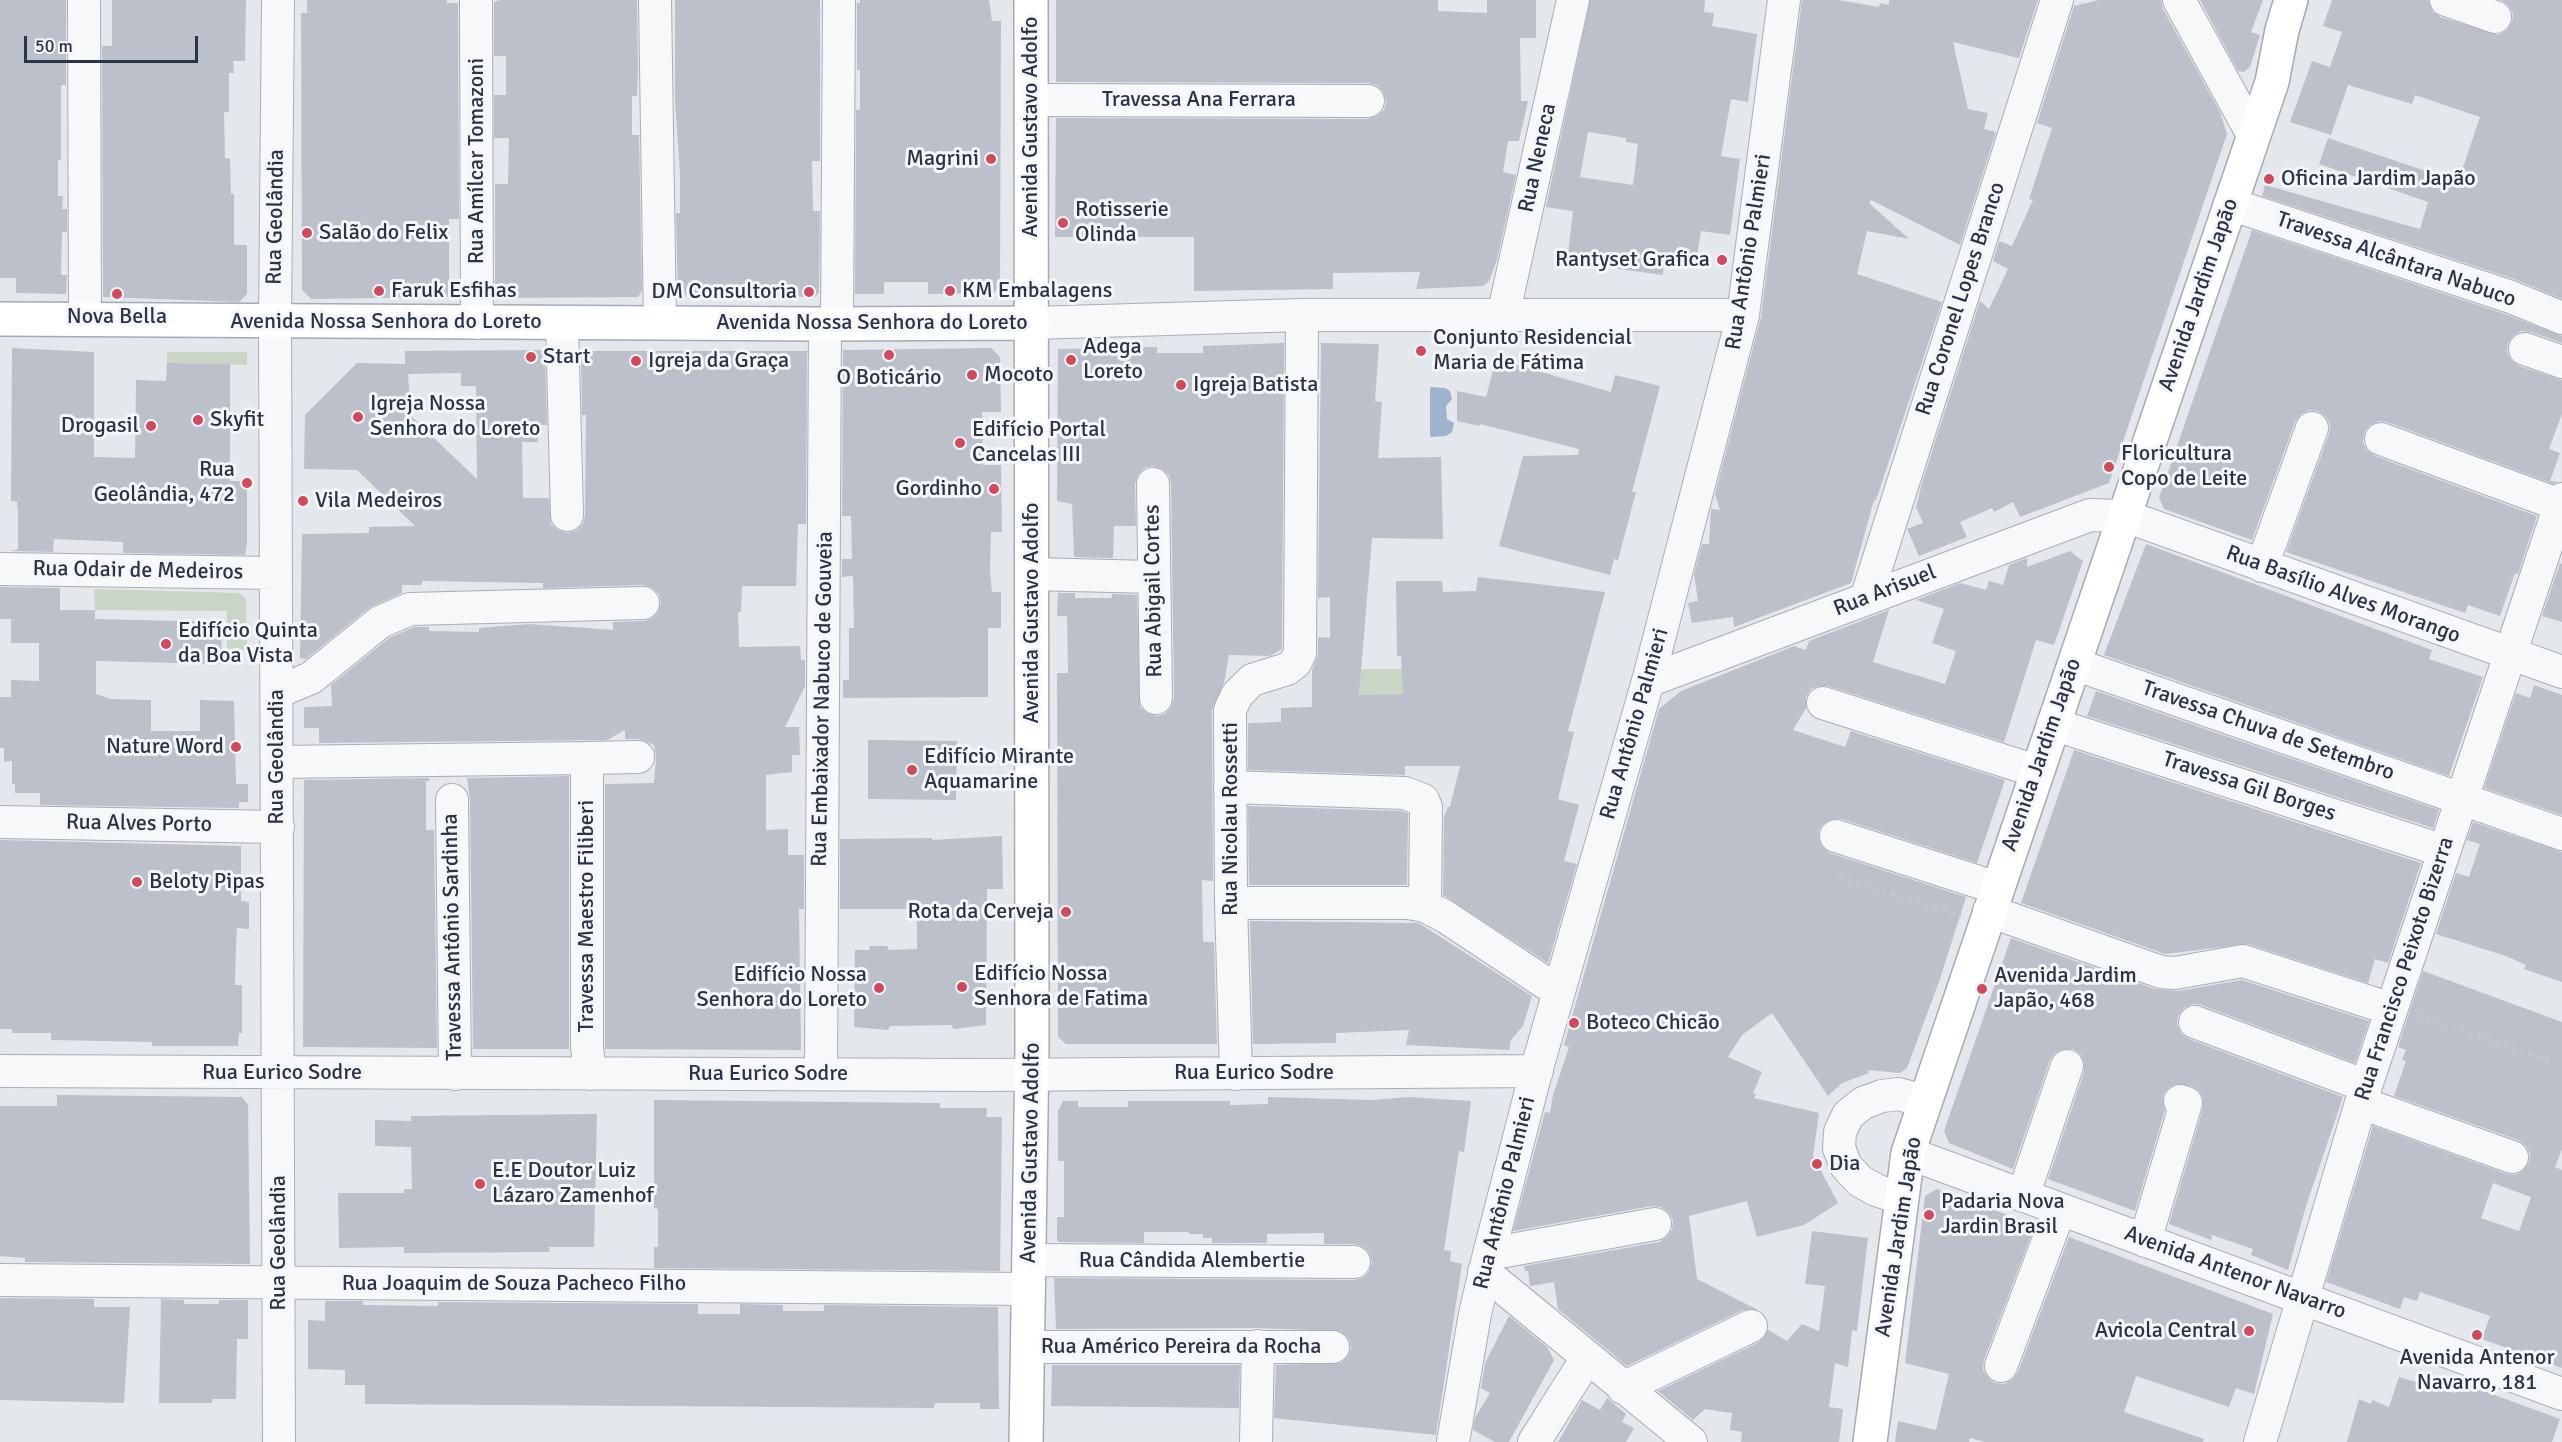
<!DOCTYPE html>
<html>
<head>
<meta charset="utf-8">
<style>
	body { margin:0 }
	#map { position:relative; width:2562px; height:1442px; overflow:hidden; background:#e4e7ec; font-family:Signika,sans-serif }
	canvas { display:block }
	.scale { position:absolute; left:24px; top:36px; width:174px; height:27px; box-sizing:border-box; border:3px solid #2b3445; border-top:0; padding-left:8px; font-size:18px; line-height:21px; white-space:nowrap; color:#2b3445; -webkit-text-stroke:4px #f4f6f9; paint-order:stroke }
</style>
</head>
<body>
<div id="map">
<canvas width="2562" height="1442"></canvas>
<div class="scale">50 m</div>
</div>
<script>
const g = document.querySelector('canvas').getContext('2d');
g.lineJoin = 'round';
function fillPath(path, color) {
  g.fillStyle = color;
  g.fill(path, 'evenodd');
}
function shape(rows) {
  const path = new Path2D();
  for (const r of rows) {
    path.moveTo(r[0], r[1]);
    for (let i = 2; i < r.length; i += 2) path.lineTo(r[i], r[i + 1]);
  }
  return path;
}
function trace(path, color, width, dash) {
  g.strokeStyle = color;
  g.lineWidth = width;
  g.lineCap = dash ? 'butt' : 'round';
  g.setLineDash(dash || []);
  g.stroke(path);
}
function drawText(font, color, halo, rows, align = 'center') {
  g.font = font + ' Signika,sans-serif';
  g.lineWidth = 6;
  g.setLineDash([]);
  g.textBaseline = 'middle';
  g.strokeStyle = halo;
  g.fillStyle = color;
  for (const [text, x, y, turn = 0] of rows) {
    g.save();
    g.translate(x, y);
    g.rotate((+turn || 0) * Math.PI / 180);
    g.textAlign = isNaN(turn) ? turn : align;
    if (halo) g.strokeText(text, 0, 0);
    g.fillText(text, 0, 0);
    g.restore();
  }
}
const green = shape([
	[167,352,247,352,247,365,167,363],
	[94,589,240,593,246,599,247,650,227,649,227,611,95,610],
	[1361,669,1411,669,1411,694,1359,695]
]);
const water = shape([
	[1430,387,1445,388,1450,391,1452,399,1446,406,1447,419,1454,423,1452,432,1446,436,1430,437]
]);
const building = shape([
	[0,0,66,0,66,85,61,85,61,160,58,160,58,196,63,196,62,209,67,209,67,232,62,232,61,275,67,275,66,294,16,293,16,278,0,278],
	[112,0,246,0,245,61,233,61,234,73,229,73,229,112,224,112,225,158,230,159,231,194,234,194,234,245,247,245,247,294,239,302,103,297,102,46,112,46],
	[307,0,447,0,447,3,458,3,459,219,449,219,449,297,311,299,302,290,301,13,307,13],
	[500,0,637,0,638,71,637,96,632,96,632,135,639,135,642,291,638,297,495,298,495,184,508,184,509,138,494,138,494,95,506,95,506,56,494,56,494,2],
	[675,0,820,0,820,161,812,161,813,211,820,211,819,293,815,297,678,295,676,213,680,213,680,174,675,100],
	[860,0,989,0,992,21,1001,21,1000,285,994,293,928,294,928,282,884,282,884,294,855,294,856,110,860,110,860,70,857,70,857,3,860,3],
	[1056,0,1438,0,1438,11,1487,13,1487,0,1536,0,1536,38,1520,38,1521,101,1528,101,1519,141,1508,141,1503,172,1516,175,1497,260,1489,281,1483,286,1416,289,1420,272,1333,273,1333,289,1194,291,1194,237,1055,237,1056,118,1368,119,1377,116,1384,110,1386,102,1383,92,1377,85,1368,83,1056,82],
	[1590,0,1705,0,1704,12,1714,13,1712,26,1757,34,1748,102,1731,99,1721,156,1740,159,1730,235,1701,231,1695,268,1664,263,1663,275,1567,262,1573,211,1546,207],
	[1588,132,1626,138,1626,142,1638,144,1633,185,1580,177],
	[1802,0,1839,0,1879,7,1880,3,1889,5,1889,0,2038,0,2019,58,1953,42,1968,109,1988,113,1984,129,1996,132,1960,245,1871,200,1869,203,1909,239,1867,231,1857,274,1942,302,1876,500,1874,500,1851,583,1734,627,1733,617,1692,623,1688,603,1698,601,1694,574,1702,544,1709,544,1711,509,1720,510,1715,494,1761,317],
	[2099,0,2161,0,2163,9,2220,112,2227,134,2109,483,2020,517,2013,502,1994,512,1992,508,1960,522,1967,537,1919,556,1907,529,1923,523,1916,507,1922,483,1980,301,1989,309,2008,269,1993,261,1999,241,2012,246,2033,200,2029,199,2052,128,2037,123,2074,6],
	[2200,0,2263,0,2251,32,2260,35,2250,67,2244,72,2238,71],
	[2332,0,2428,0,2432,11,2440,17,2498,35,2507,30,2512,22,2513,14,2509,6,2501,0,2562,0,2562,299,2517,280,2262,196,2265,185,2420,229,2428,202,2319,164,2328,138,2458,182,2480,117,2415,95,2412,104,2348,85,2331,135,2290,122,2312,61,2330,67,2342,32,2323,26],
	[2252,230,2505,314,2562,336,2562,343,2531,332,2521,331,2513,336,2508,343,2507,352,2511,360,2519,366,2562,380,2562,414,2549,449,2560,453,2550,481,2557,482,2554,484,2387,422,2379,421,2370,425,2364,433,2363,443,2367,450,2375,456,2537,516,2518,574,2515,573,2500,616,2468,605,2465,613,2286,552,2329,434,2330,425,2326,417,2318,411,2309,410,2301,414,2295,422,2252,540,2164,509,2159,498],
	[1284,343,1282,649,1270,656,1229,655,1224,683,1212,710,1213,881,1202,880,1203,942,1214,942,1217,1044,1066,1044,1058,1037,1057,673,1068,673,1067,616,1057,616,1058,593,1075,593,1075,598,1112,598,1112,594,1137,595,1140,707,1147,713,1157,716,1165,714,1171,707,1174,698,1171,484,1169,475,1162,469,1153,466,1144,468,1138,475,1135,484,1136,526,1114,526,1113,558,1074,557,1072,504,1057,501,1058,349,1157,347,1157,353,1203,353,1203,346],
	[1321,343,1379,344,1375,401,1382,402,1378,458,1441,457,1443,539,1372,538,1359,695,1403,694,1401,656,1397,656,1396,581,1442,581,1443,592,1476,591,1478,577,1605,592,1568,731,1574,732,1558,799,1579,805,1564,861,1577,864,1548,963,1443,895,1444,817,1448,807,1450,807,1460,766,1405,766,1405,775,1248,770,1248,723,1281,722,1281,708,1312,707,1312,670,1318,654,1318,637,1330,638,1330,597,1318,598],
	[12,348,94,352,94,457,135,458,136,380,166,381,167,363,230,364,230,481,247,481,247,542,245,555,123,553,123,542,54,539,53,552,11,551,18,549,18,512,17,502,11,501],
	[991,348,1000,357,1001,412,982,412,983,465,1001,465,1002,532,991,532,990,570,992,592,1001,592,1001,628,988,628,988,697,843,698,843,680,849,680,849,628,854,628,853,576,842,577,842,559,852,559,851,516,842,516,843,350],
	[542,350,545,353,547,425,538,425,538,442,522,442,523,498,549,498,551,524,558,530,567,533,577,530,583,523,585,515,586,415,582,415,581,356,586,351,807,351,806,524,798,524,796,586,742,586,741,612,738,612,739,647,800,646,801,660,805,660,805,686,785,727,799,727,800,755,792,755,792,772,766,775,766,830,788,829,788,855,804,855,804,909,799,909,801,1050,605,1049,605,784,654,783,656,757,654,745,638,739,625,739,625,730,607,740,319,743,319,728,304,728,304,707,332,706,331,685,389,638,414,627,429,627,429,631,479,632,479,628,529,624,613,630,613,622,644,621,653,618,658,612,661,603,659,594,652,588,643,585,543,588,543,583,422,581,422,585,402,585,402,593,369,608,306,659,300,658,302,534,369,533,369,527,415,526,357,470,304,469,305,415,357,363,405,364,405,351],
	[461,373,461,386,476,386,477,479,411,416,408,374],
	[1496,359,1611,392,1615,375,1660,386,1632,492,1636,492,1618,560,1614,559,1610,575,1499,546,1523,456,1578,455,1579,449,1480,424,1479,426,1457,421,1457,391,1486,397],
	[2146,544,2432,650,2429,659,2483,677,2449,776,2104,655],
	[2070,551,2083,561,2054,645,2036,640,2004,742,1828,686,1819,686,1811,689,1806,697,1806,708,1793,730,1845,747,1851,731,2005,780,1977,863,1842,819,1832,819,1824,823,1819,830,1819,840,1823,848,1830,853,1966,897,1940,979,1907,1068,1900,1073,1868,1070,1869,1073,1842,1083,1828,1096,1772,1013,1742,1035,1728,1057,1762,1072,1753,1093,1756,1094,1754,1098,1819,1113,1813,1156,1838,1203,1804,1225,1757,1237,1747,1201,1689,1216,1697,1279,1758,1310,1743,1310,1627,1366,1558,1309,1554,1282,1530,1286,1528,1271,1525,1271,1524,1266,1659,1242,1667,1237,1672,1230,1673,1220,1668,1212,1661,1207,1652,1206,1513,1231,1545,1112,1550,1113,1553,1095,1569,1047,1564,1045,1659,709,1681,691,1794,646,1806,650,1809,641,1889,610,1873,662,1945,684,1956,651,1932,643,1944,609,1916,600,1960,583,1986,590,1989,581,2003,585,2009,565,2027,558,2027,567],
	[2560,563,2562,564,2562,622,2542,616],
	[0,587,60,588,60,610,95,610,95,619,222,622,221,664,96,661,96,694,111,699,151,700,151,731,200,731,200,700,234,701,236,784,248,784,248,802,239,802,239,808,40,805,40,793,15,793,15,784,12,784,12,761,4,762,4,748,0,748,0,697,11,697,11,680,39,681,39,643,11,643,11,619,0,619],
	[2534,685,2562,695,2562,815,2484,788,2516,693,2530,698],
	[2096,691,2439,810,2433,828,2087,716],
	[868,740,957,741,956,800,868,799],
	[2074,750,2421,863,2388,963,2375,959,2368,983,2248,944,2165,954,2021,903],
	[569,776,569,1049,473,1049,470,800,467,778],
	[429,778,429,781,426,781,426,830,434,830,437,1048,303,1047,304,780],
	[1248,806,1401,811,1408,813,1407,885,1249,885],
	[2473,822,2562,852,2562,982,2524,969,2526,965,2506,956,2436,934,2456,873,2469,877,2480,844,2467,840],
	[1002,836,1003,889,987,889,986,1025,953,1029,952,1025,890,1026,888,1030,854,1027,855,950,869,950,870,946,887,946,889,950,917,949,917,909,840,909,840,839,932,838,932,840],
	[0,840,241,846,241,901,249,902,249,929,237,928,236,943,235,985,242,985,242,1033,239,1033,238,1046,152,1046,152,1042,51,1040,51,1033,12,1033,12,1029,0,1029],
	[1250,921,1419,923,1532,996,1523,1026,1511,1040,1509,1050,1406,1045,1409,1030,1336,1033,1336,1043,1253,1044],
	[2011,938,2155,989,2178,991,2242,980,2369,1021,2355,1063,2201,1005,2193,1004,2184,1008,2178,1016,2177,1024,2181,1033,2189,1039,2343,1097,2306,1206,2288,1270,2251,1255,2253,1249,2212,1235,2211,1240,2169,1224,2203,1108,2203,1098,2199,1091,2192,1086,2176,1084,2169,1087,2163,1095,2165,1110,2135,1211,2048,1179,2084,1072,2084,1062,2081,1055,2073,1049,2063,1049,2055,1053,2050,1060,2013,1169,1949,1143,1944,1131],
	[2423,971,2562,1022,2562,1149,2555,1167,2562,1170,2562,1368,2482,1339,2490,1316,2420,1292,2417,1301,2404,1297,2400,1309,2326,1282,2373,1126,2507,1174,2515,1175,2523,1171,2529,1162,2530,1154,2526,1146,2518,1140,2394,1096,2406,1061,2402,1060,2406,1050,2398,1047],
	[2493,1183,2531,1197,2519,1231,2481,1218],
	[57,1095,242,1097,248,1105,250,1264,25,1262,25,1258,0,1256,0,1106,57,1106],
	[1268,1097,1372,1100,1409,1097,1471,1101,1464,1152,1459,1151,1444,1250,1451,1251,1450,1261,1462,1264,1436,1435,1274,1418,1276,1365,1341,1363,1348,1356,1351,1348,1349,1339,1341,1331,1258,1328,1056,1329,1054,1278,1354,1280,1362,1278,1369,1272,1372,1262,1369,1253,1364,1247,1354,1244,1324,1244,1324,1233,1267,1234,1267,1243,1212,1243,1212,1238,1203,1238,1203,1234,1189,1234,1189,1232,1144,1232,1144,1243,1059,1242,1057,1240,1057,1217,1064,1217,1064,1161,1058,1161,1058,1111,1063,1101,1078,1101,1078,1107,1128,1107,1128,1101,1230,1101,1230,1105,1268,1104],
	[654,1100,940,1103,940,1108,987,1108,986,1117,1002,1117,1000,1271,654,1268,654,1247,658,1247,658,1209,654,1208],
	[597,1114,594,1247,549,1247,550,1252,404,1253,404,1247,339,1248,338,1193,404,1193,404,1189,412,1189,411,1147,375,1146,375,1120,411,1121,411,1116],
	[1937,1189,2035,1225,1984,1360,1983,1370,1988,1378,1994,1383,2005,1384,2013,1379,2018,1372,2069,1237,2273,1314,2254,1394,2236,1388,2229,1407,2136,1376,2124,1412,2204,1439,2203,1442,1985,1442,1970,1438,1969,1442,1895,1442,1898,1421,1936,1430,1949,1374,1905,1363,1925,1196],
	[1812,1231,1868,1238,1857,1331,1852,1330,1848,1367,1835,1363,1829,1407,1843,1409,1839,1442,1741,1442,1742,1432,1730,1430,1732,1413,1705,1409,1693,1420,1658,1391,1759,1342,1768,1330,1787,1341,1802,1324,1819,1331,1825,1286,1805,1284],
	[0,1298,94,1299,94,1307,130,1307,124,1403,0,1400],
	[161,1299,184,1300,184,1304,219,1304,219,1300,248,1300,248,1339,237,1339,236,1399,213,1399,212,1403,159,1403],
	[325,1301,363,1301,363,1305,438,1306,438,1302,698,1304,698,1314,740,1314,740,1304,783,1305,783,1311,824,1311,824,1305,998,1307,999,1409,980,1409,980,1403,935,1403,934,1408,365,1404,365,1385,345,1385,345,1370,308,1369,308,1320,325,1321],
	[1509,1316,1547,1347,1554,1360,1509,1442,1495,1442,1473,1430,1475,1418,1490,1393,1481,1388,1485,1363],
	[1052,1365,1240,1365,1239,1408,1051,1406],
	[2399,1377,2455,1393,2459,1382,2560,1419,2552,1442,2347,1442,2359,1399,2371,1404,2372,1400,2389,1407],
	[1607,1398,1626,1414,1622,1422,1634,1428,1626,1442,1558,1442,1582,1400,1600,1410]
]);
const path = shape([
	[1839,877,1961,916],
	[2418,1015,2551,1062]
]);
const minor = shape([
	[84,0,85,320],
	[278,0,275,322,279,1442],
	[476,0,477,323],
	[655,0,660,323],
	[2179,0,2253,135],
	[2446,0,2495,17],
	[1031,100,1368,101],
	[2230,204,2511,297,2562,318],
	[1503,316,1573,0],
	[562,323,567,515],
	[1032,323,1302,315,1743,315],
	[837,324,839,0],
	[2525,349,2562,362],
	[2381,439,2560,505],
	[1153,484,1156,698],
	[2262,566,2312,428],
	[0,569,276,573],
	[1032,574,1152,577],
	[1866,599,2057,0],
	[2074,664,2562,834],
	[1648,681,2090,515,2125,516,2562,672],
	[277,692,311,678,380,622,410,609,643,603],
	[1823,703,2036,771],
	[2053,724,2444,851],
	[587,758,638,757],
	[278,762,587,758,587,1047,590,1074],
	[1230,787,1405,793,1423,800,1426,807,1425,906],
	[452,800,455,1074],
	[0,822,278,827],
	[1836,836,1997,888],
	[1231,903,1408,903,1425,906,1446,917,1559,992],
	[1989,911,2161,972,2175,973,2243,961,2391,1009],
	[2195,1022,2366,1086],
	[0,1071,985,1075,1537,1071],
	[821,1074,825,324],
	[1236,1074,1231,903,1230,710,1237,695,1252,680,1287,669,1295,663,1300,653,1302,315],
	[2361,1103,2512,1157],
	[1908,1153,2562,1394],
	[2023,1196,2067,1066],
	[1902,1199,1876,1190,1860,1181,1846,1166,1839,1148,1840,1132,1848,1115,1863,1103,1882,1096,1898,1094,1925,1101],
	[2145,1241,2186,1103,2180,1101],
	[1489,1254,1655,1224],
	[1030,1260,1354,1262],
	[1484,1272,1691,1442],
	[0,1280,1029,1289],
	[1028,1347,1333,1347],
	[2001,1366,2060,1209],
	[1623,1388,1751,1326],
	[1256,1442,1258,1346],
	[1453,1442,1475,1314,1489,1254,1537,1068,1648,681,1743,315,1784,0],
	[1534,1442,1587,1358],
	[2260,1442,2366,1086,2562,499]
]);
const major = shape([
	[0,319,822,324,1032,323],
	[1026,1442,1032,1048,1031,0],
	[1870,1442,1908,1153,2272,82,2282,30,2291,0]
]);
const markers = [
	[991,159,6,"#d1495b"],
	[2269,179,6,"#d1495b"],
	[1063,223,6,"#d1495b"],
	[307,233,6,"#d1495b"],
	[1722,260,6,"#d1495b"],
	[379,291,6,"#d1495b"],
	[950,291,6,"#d1495b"],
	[809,292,6,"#d1495b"],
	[117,294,6,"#d1495b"],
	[1421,351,6,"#d1495b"],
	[889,355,6,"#d1495b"],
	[531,357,6,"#d1495b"],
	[1071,360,6,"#d1495b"],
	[636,361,6,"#d1495b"],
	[972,375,6,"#d1495b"],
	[1181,385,6,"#d1495b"],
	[358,417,6,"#d1495b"],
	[198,420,6,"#d1495b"],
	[151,426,6,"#d1495b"],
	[960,443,6,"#d1495b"],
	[2109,467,6,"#d1495b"],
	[247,483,6,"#d1495b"],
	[994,489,6,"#d1495b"],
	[303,501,6,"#d1495b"],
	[166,644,6,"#d1495b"],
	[236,747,6,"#d1495b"],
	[912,770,6,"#d1495b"],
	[137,882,6,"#d1495b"],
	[1066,912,6,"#d1495b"],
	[962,987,6,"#d1495b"],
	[879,988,6,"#d1495b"],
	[1982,989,6,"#d1495b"],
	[1574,1023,6,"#d1495b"],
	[1817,1164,6,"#d1495b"],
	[480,1184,6,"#d1495b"],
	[1929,1215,6,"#d1495b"],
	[2249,1331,6,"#d1495b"],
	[2477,1335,6,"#d1495b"]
];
const streetNames = [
	["Travessa Ana Ferrara",1199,100],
	["Avenida Gustavo Adolfo",1031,127,-90],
	["Rua Neneca",1538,158,-78],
	["Rua Amílcar Tomazoni",477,161,-90],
	["Rua Geolândia",276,217,-89],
	["Rua Antônio Palmieri",1749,252,-81],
	["Travessa Alcântara Nabuco",2396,260,19],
	["Avenida Jardim Japão",2199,295,-71],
	["Rua Coronel Lopes Branco",1961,299,-72],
	["Avenida Nossa Senhora do Loreto",386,322],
	["Avenida Nossa Senhora do Loreto",872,323],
	["Rua Odair de Medeiros",138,571,1],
	["Rua Abigail Cortes",1154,591,-91],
	["Rua Arisuel",1885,591,-21],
	["Rua Basílio Alves Morango",2343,595,20],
	["Avenida Gustavo Adolfo",1032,613,-90],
	["Rua Embaixador Nabuco de Gouveia",823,699,-89],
	["Rua Antônio Palmieri",1635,724,-74],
	["Travessa Chuva de Setembro",2268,731,19],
	["Avenida Jardim Japão",2042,755,-71],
	["Rua Geolândia",277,757,-90],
	["Travessa Gil Borges",2249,787,18],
	["Rua Nicolau Rossetti",1231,819,-90],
	["Rua Alves Porto",139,824,1],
	["Travessa Maestro Filiberi",587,916,-90],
	["Travessa Antônio Sardinha",453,937,-91],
	["Rua Francisco Peixoto Bizerra",2405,969,-72],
	["Rua Eurico Sodre",282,1073],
	["Rua Eurico Sodre",1254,1073],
	["Rua Eurico Sodre",768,1074],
	["Avenida Gustavo Adolfo",1031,1153,-89],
	["Rua Antônio Palmieri",1505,1193,-76],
	["Avenida Jardim Japão",1899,1237,-81],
	["Rua Geolândia",279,1243,-90],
	["Rua Cândida Alembertie",1192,1261],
	["Avenida Antenor Navarro",2235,1273,20],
	["Rua Joaquim de Souza Pacheco Filho",514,1284],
	["Rua Américo Pereira da Rocha",1181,1347]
];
const poiNames = [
	["Magrini",979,159,"right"],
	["Oficina Jardim Japão",2281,179],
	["Rotisserie",1075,210],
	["Olinda",1075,235],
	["Salão do Felix",319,233],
	["Rantyset Grafica",1710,260,"right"],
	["Faruk Esfihas",391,291],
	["KM Embalagens",962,291],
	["DM Consultoria",797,292,"right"],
	["Nova Bella",117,317,"center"],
	["Conjunto Residencial",1433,338],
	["Maria de Fátima",1433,363],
	["Adega",1083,347],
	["Loreto",1083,372],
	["Start",543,357],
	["Igreja da Graça",648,361],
	["Mocoto",984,375],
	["O Boticário",889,378,"center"],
	["Igreja Batista",1193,385],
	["Igreja Nossa",370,404],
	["Senhora do Loreto",370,429],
	["Skyfit",210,420],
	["Drogasil",139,426,"right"],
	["Edifício Portal",972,430],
	["Cancelas III",972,455],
	["Floricultura",2121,454],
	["Copo de Leite",2121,479],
	["Rua",235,470,"right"],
	["Geolândia, 472",235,495,"right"],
	["Gordinho",982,489,"right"],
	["Vila Medeiros",315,501],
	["Edifício Quinta",178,631],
	["da Boa Vista",178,656],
	["Nature Word",224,747,"right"],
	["Edifício Mirante",924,757],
	["Aquamarine",924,782],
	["Beloty Pipas",149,882],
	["Rota da Cerveja",1054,912,"right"],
	["Edifício Nossa",974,974],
	["Senhora de Fatima",974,999],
	["Edifício Nossa",867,975,"right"],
	["Senhora do Loreto",867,1000,"right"],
	["Avenida Jardim",1994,976],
	["Japão, 468",1994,1001],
	["Boteco Chicão",1586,1023],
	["Dia",1829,1164],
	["E.E Doutor Luiz",492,1171],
	["Lázaro Zamenhof",492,1196],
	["Padaria Nova",1941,1202],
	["Jardin Brasil",1941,1227],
	["Avicola Central",2237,1331,"right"],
	["Avenida Antenor",2477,1358,"center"],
	["Navarro, 181",2477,1383,"center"]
];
fillPath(green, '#c9d6c5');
fillPath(water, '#9fb4cc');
fillPath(building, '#bbc0ca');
trace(minor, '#a9aeb7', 34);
trace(major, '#a3abb8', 36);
trace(path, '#c2c5cb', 4, [4.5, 4.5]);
trace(minor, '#f7f8fa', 32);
trace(major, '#fff', 33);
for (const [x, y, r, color] of markers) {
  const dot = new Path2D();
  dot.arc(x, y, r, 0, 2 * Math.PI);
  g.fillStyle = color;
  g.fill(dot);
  trace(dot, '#f4f6f9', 2);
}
drawText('22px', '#2b3445', '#f4f6f9', streetNames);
drawText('22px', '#2b3445', '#f4f6f9', poiNames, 'left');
</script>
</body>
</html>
